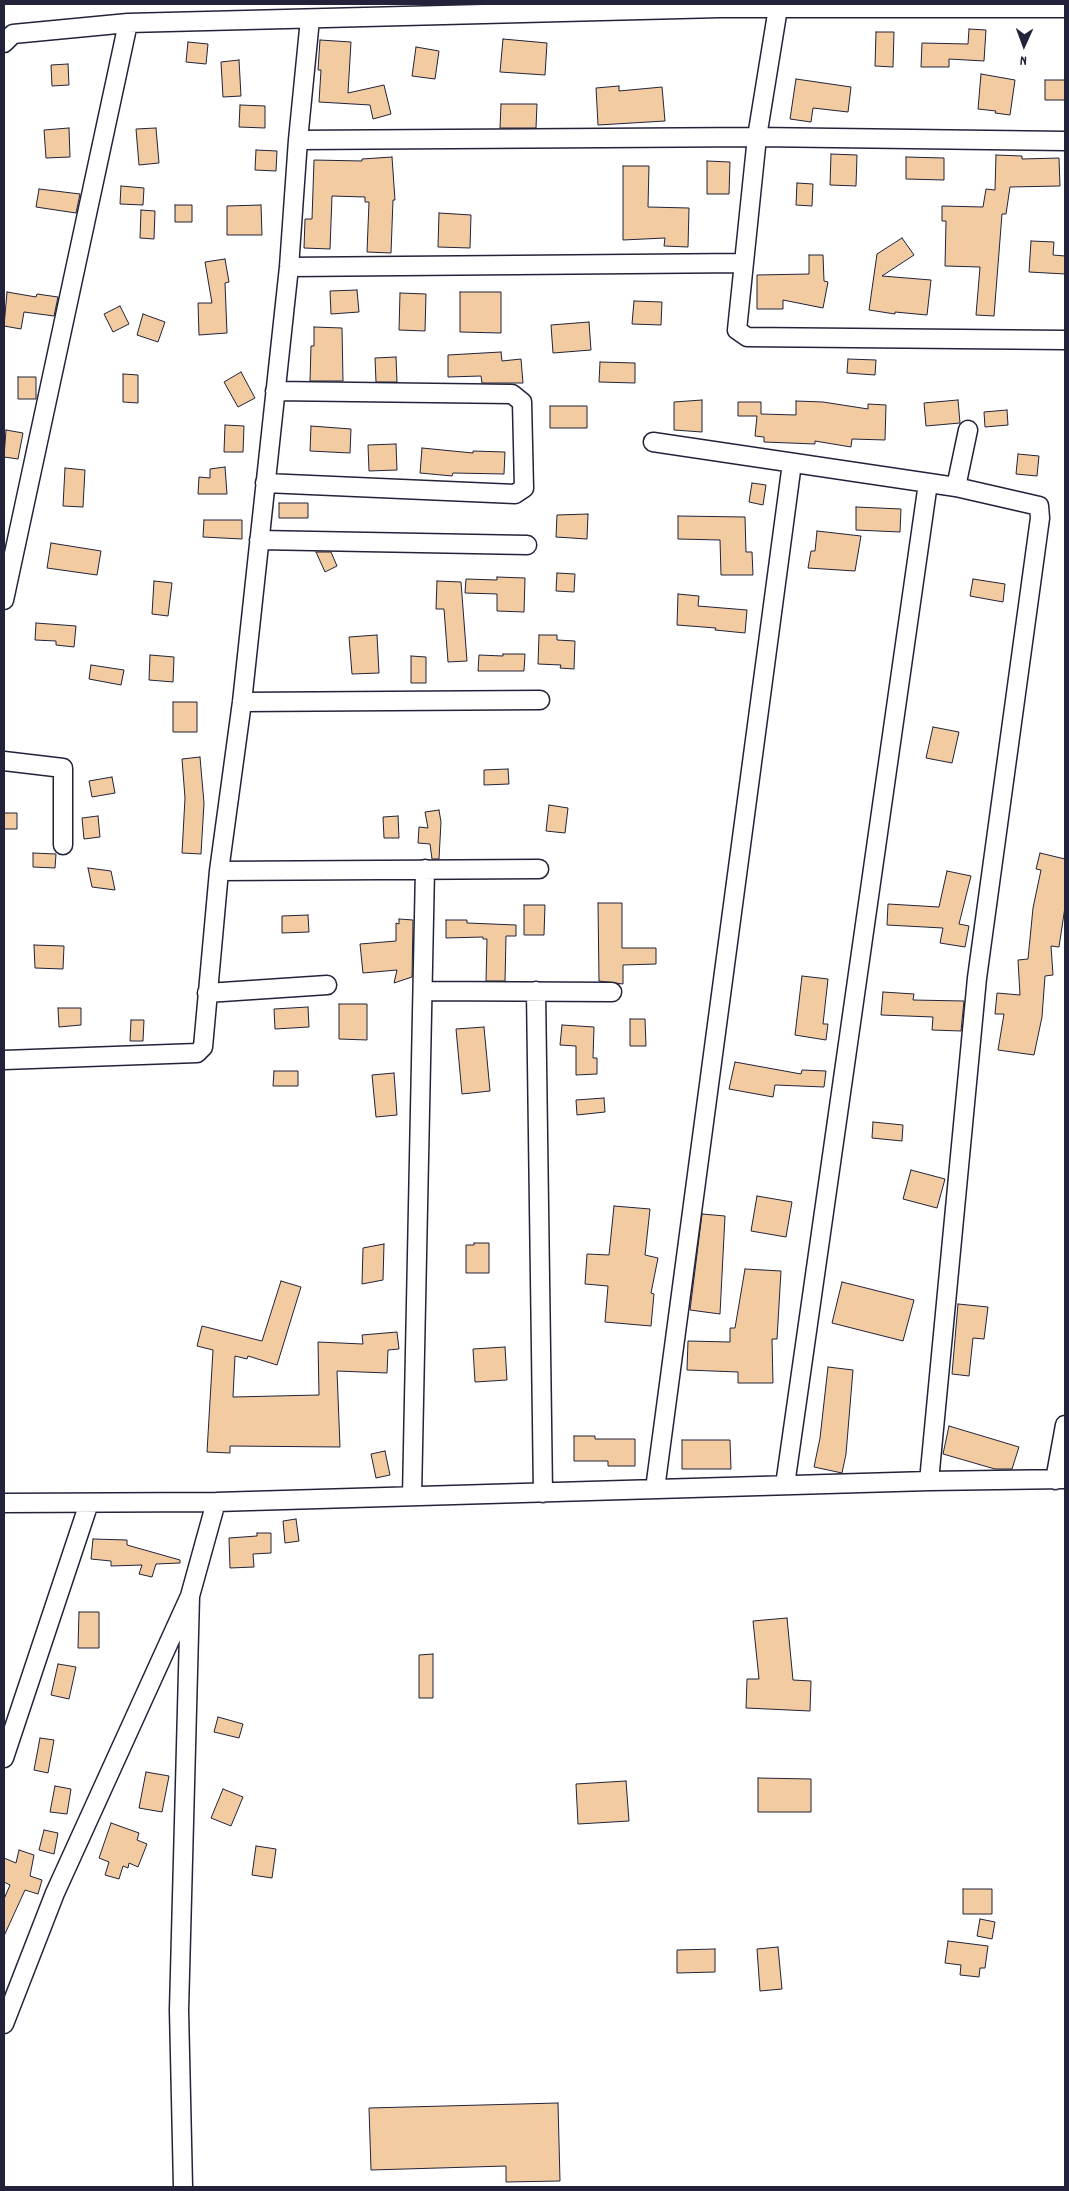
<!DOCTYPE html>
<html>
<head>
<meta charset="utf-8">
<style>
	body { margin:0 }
	#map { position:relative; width:1069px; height:2191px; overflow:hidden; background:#fff; font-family:Dekko,sans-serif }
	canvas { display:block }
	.frame { position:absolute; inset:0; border:5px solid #22223b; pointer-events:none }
	.north { position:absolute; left:999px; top:20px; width:50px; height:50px; -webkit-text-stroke:4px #fff; paint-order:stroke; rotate:182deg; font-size:14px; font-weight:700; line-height:20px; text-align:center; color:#22223b }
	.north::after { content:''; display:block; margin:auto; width:18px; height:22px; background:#22223b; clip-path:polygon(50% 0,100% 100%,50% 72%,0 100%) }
</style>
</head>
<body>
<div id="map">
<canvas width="1069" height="2191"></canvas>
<div class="frame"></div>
<div class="north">N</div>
</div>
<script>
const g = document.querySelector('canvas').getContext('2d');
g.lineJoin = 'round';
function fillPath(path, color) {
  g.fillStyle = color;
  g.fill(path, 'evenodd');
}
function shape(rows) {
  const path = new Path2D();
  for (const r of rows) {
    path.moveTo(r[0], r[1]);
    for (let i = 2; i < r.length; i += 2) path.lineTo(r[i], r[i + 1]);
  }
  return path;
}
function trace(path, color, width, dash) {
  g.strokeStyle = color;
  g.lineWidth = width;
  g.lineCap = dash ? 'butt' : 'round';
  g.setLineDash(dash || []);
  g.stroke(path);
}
const building = shape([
	[969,29,986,30,984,61,949,59,949,67,921,67,922,43,968,44,969,29],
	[876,32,894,32,893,67,875,66,876,32],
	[503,39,547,43,545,75,500,72,503,39],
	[320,40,351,42,348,93,384,85,391,114,373,119,370,105,319,102,321,70,318,70,320,40],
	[188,42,208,44,206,64,186,62,188,42],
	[416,47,439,51,435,79,412,76,416,47],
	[239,60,241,96,223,97,221,62,239,60],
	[68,64,69,85,52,86,51,65,68,64],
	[981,74,1015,80,1010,115,995,113,996,111,978,109,981,74],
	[796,79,851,87,848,112,813,108,811,122,790,119,796,79],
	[1045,80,1065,80,1065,100,1045,100,1045,80],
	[619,86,619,91,662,87,665,121,598,125,596,88,619,86],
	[501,104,537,104,536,128,500,128,501,104],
	[240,105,265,106,265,128,239,127,240,105],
	[69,128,70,157,46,158,44,130,69,128],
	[156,128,159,163,139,165,136,129,156,128],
	[256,150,277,151,276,171,255,170,256,150],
	[831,154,857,155,856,186,830,185,831,154],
	[996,155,1022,156,1022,159,1059,158,1060,186,1010,187,1006,214,1002,214,994,316,976,315,980,267,945,266,946,221,942,221,942,206,983,207,986,189,995,190,996,155],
	[392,157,395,200,393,200,391,253,367,252,369,202,365,202,365,197,332,196,330,249,304,248,305,219,312,219,314,160,362,161,362,159,392,157],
	[906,157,944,158,944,180,906,179,906,157],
	[707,161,730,162,729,194,707,194,707,161],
	[623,166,649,166,648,207,689,208,688,247,664,246,665,238,623,240,623,166],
	[797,183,813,184,812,206,796,205,797,183],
	[121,186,144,188,143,205,120,204,121,186],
	[39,189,80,194,76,213,36,207,39,189],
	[175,205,192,205,192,222,175,222,175,205],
	[261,205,262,235,227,235,227,206,261,205],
	[141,210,155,211,154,239,140,238,141,210],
	[439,213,471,215,470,248,438,247,439,213],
	[902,238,914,255,882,276,931,280,927,315,895,312,895,314,869,310,877,254,902,238],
	[1031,241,1054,242,1053,255,1065,256,1065,274,1029,272,1031,241],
	[809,255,823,255,824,281,828,282,823,308,783,300,783,309,757,309,757,275,809,274,809,255],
	[225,259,229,282,225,283,227,333,199,335,198,303,212,303,205,262,225,259],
	[357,290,359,312,331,314,330,291,357,290],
	[7,292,36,297,37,294,58,297,54,316,24,312,21,329,4,326,7,292],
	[460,292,501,292,501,333,460,332,460,292],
	[400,293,426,294,425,331,399,330,400,293],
	[634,301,662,302,661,325,632,324,634,301],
	[120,306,129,324,113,332,104,314,120,306],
	[143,314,165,322,158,342,137,335,143,314],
	[589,322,591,350,553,353,551,325,589,322],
	[314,327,342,328,343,381,310,381,311,346,314,346,314,327],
	[501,352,502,361,521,359,523,383,482,383,481,376,448,377,448,355,501,352],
	[396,357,397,382,376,382,375,358,396,357],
	[848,359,876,360,875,375,847,373,848,359],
	[600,362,635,363,635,383,599,382,600,362],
	[241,372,255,398,238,407,224,382,241,372],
	[123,374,138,375,138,403,123,402,123,374],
	[18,377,36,377,36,399,18,399,18,377],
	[702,400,702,432,674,430,674,402,702,400],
	[958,400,960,423,926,426,924,403,958,400],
	[796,401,823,402,868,409,868,404,886,405,885,440,852,439,851,447,815,441,815,444,764,442,764,437,755,436,757,416,738,416,738,402,761,402,761,414,796,415,796,401],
	[550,406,587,406,587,428,550,428,550,406],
	[1007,410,1008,425,985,427,984,412,1007,410],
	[225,425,244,426,243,452,224,452,225,425],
	[311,426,351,429,350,453,310,451,311,426],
	[6,430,23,433,18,459,4,457,6,430],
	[396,444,397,470,369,471,368,445,396,444],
	[422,448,473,453,473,451,505,452,504,474,453,473,452,476,420,473,422,448],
	[1018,454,1039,456,1037,476,1016,474,1018,454],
	[225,467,227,494,198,494,199,477,210,478,210,469,225,467],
	[65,468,85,470,83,507,63,506,65,468],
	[752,483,766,485,763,505,749,502,752,483],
	[279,503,308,503,308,518,279,518,279,503],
	[856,507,901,509,900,532,856,530,856,507],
	[588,514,587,539,556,537,557,515,588,514],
	[678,516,745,517,746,552,752,552,753,575,721,575,720,540,678,539,678,516],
	[204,520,242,520,242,539,203,537,204,520],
	[817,531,861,536,855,571,808,568,811,551,815,551,817,531],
	[51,543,101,551,97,575,47,568,51,543],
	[316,552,331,552,337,566,325,572,316,552],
	[557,573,575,574,574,592,556,591,557,573],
	[497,577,525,578,524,612,497,611,497,594,465,593,466,579,497,580,497,577],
	[973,579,1005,584,1003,602,970,596,973,579],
	[154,581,172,583,168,616,152,614,154,581],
	[437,581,461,582,467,661,448,662,444,609,436,609,437,581],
	[678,594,699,596,698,606,747,610,745,633,715,630,716,628,677,625,678,594],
	[36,623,76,626,74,647,56,645,56,641,35,640,36,623],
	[377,635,379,673,352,674,349,637,377,635],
	[539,635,557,635,557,640,575,641,574,669,560,668,561,665,538,664,539,635],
	[503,654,525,654,524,671,478,671,479,655,503,656,503,654],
	[150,655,174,657,173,682,149,680,150,655],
	[411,656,426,657,426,683,411,683,411,656],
	[91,665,124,670,121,685,89,679,91,665],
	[173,702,197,702,197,732,173,732,173,702],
	[933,727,959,732,952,763,926,758,933,727],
	[200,757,204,803,201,854,182,853,185,798,182,759,200,757],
	[508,769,509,784,484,785,484,770,508,769],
	[112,777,115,793,92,797,89,781,112,777],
	[549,805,568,808,565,833,546,831,549,805],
	[439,810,441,822,439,859,432,859,430,844,418,843,419,827,428,828,425,812,439,810],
	[4,813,17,813,17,829,4,829,4,813],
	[98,816,100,837,84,839,82,818,98,816],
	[398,816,399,838,384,838,383,817,398,816],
	[33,853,56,854,55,868,33,867,33,853],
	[1040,853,1065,859,1065,907,1059,947,1051,946,1053,975,1045,976,1042,1017,1034,1055,998,1050,1004,1014,995,1014,997,993,1020,995,1018,960,1028,959,1033,908,1041,870,1036,869,1040,853],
	[88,868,111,871,115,890,92,887,88,868],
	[947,871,971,876,959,924,969,926,965,947,940,943,943,928,887,925,888,904,939,907,947,871],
	[598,903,622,903,622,948,656,948,656,964,623,965,623,984,599,981,598,903],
	[524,905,545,905,544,935,524,935,524,905],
	[308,915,309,932,282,933,282,916,308,915],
	[399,919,413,920,412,977,394,983,397,970,363,973,360,944,396,941,396,923,399,924,399,919],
	[446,920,467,920,467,923,516,925,516,936,506,936,505,981,486,981,487,939,483,939,483,937,446,938,446,920],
	[34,945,64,946,63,969,35,968,34,945],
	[802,976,828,979,823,1024,828,1024,826,1040,795,1035,802,976],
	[883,992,914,994,913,1000,964,1001,961,1031,932,1030,933,1017,881,1015,883,992],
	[339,1004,367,1004,367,1040,339,1039,339,1004],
	[308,1007,309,1027,275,1029,274,1009,308,1007],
	[58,1008,81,1008,81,1025,59,1027,58,1008],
	[630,1019,645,1019,646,1046,630,1046,630,1019],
	[131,1020,144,1020,143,1041,130,1041,131,1020],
	[562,1025,594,1027,593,1058,597,1058,597,1074,576,1075,576,1046,560,1045,562,1025],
	[484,1027,490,1091,462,1094,456,1029,484,1027],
	[735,1062,801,1074,802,1070,826,1071,824,1087,775,1085,773,1097,729,1089,735,1062],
	[274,1071,298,1071,298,1086,273,1086,274,1071],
	[394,1073,397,1115,376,1117,372,1075,394,1073],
	[604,1098,605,1112,577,1115,576,1100,604,1098],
	[873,1122,903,1125,902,1141,872,1138,873,1122],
	[911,1170,945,1179,937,1208,903,1199,911,1170],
	[757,1196,792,1202,786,1237,751,1231,757,1196],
	[614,1206,650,1209,645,1255,658,1258,651,1293,654,1294,651,1326,605,1322,608,1286,585,1284,587,1254,609,1255,614,1206],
	[702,1214,725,1216,720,1314,690,1310,702,1214],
	[474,1243,489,1243,489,1273,466,1273,466,1245,474,1245,474,1243],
	[384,1244,383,1280,362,1284,363,1248,384,1244],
	[745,1269,781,1271,777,1339,772,1339,773,1383,738,1383,738,1372,687,1370,688,1341,730,1342,730,1328,735,1328,745,1269],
	[281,1281,301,1287,277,1365,248,1356,247,1359,235,1356,233,1397,319,1395,318,1342,363,1344,362,1335,397,1332,399,1349,388,1350,387,1373,337,1371,340,1447,230,1446,230,1453,207,1452,213,1350,197,1346,202,1326,262,1341,281,1281],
	[842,1282,914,1300,903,1341,832,1323,842,1282],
	[958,1304,988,1307,984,1339,973,1338,969,1376,952,1374,958,1304],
	[505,1347,507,1380,475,1382,473,1349,505,1347],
	[828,1367,853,1370,846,1454,842,1473,814,1467,820,1438,828,1367],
	[949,1426,1019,1447,1012,1469,995,1469,943,1454,949,1426],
	[574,1436,595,1436,595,1439,635,1439,635,1466,608,1466,608,1461,574,1461,574,1436],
	[682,1440,730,1440,731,1469,682,1469,682,1440],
	[385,1451,390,1475,376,1478,371,1454,385,1451],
	[296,1519,299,1541,285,1543,283,1521,296,1519],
	[257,1533,271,1533,271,1553,253,1554,254,1567,230,1568,229,1538,257,1536,257,1533],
	[93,1539,127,1540,127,1545,180,1560,180,1563,156,1564,152,1577,139,1574,142,1565,111,1566,111,1561,91,1559,93,1539],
	[79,1612,99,1612,99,1648,78,1648,79,1612],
	[787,1618,793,1680,811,1681,810,1711,746,1708,747,1679,759,1679,753,1621,787,1618],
	[433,1654,433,1698,419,1698,419,1655,433,1654],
	[58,1664,76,1667,69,1699,51,1695,58,1664],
	[218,1717,243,1724,239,1738,214,1732,218,1717],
	[40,1738,54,1740,48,1773,34,1770,40,1738],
	[146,1772,169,1776,162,1812,139,1808,146,1772],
	[758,1778,811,1779,811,1812,758,1812,758,1778],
	[626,1781,629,1821,578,1824,576,1784,626,1781],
	[55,1786,71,1789,67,1814,50,1812,55,1786],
	[223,1789,243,1797,231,1826,211,1818,223,1789],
	[111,1823,139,1833,137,1840,147,1844,138,1867,129,1863,128,1868,123,1866,119,1879,105,1875,109,1862,99,1858,111,1823],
	[44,1830,58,1833,54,1854,39,1850,44,1830],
	[256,1846,276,1849,272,1878,252,1875,256,1846],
	[19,1850,34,1855,30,1876,42,1880,38,1894,25,1890,4,1936,4,1899,10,1885,4,1882,4,1858,16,1863,19,1850],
	[963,1889,992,1889,992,1914,963,1914,963,1889],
	[980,1919,995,1922,992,1939,977,1936,980,1919],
	[948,1941,988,1946,985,1968,980,1968,979,1977,960,1975,961,1965,945,1963,948,1941],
	[778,1947,782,1989,760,1991,757,1949,778,1947],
	[715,1949,715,1972,677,1973,677,1950,715,1949],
	[558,2103,560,2181,506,2182,506,2166,371,2170,369,2108,558,2103]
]);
const minor = shape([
	[778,8,757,137,737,330,747,337,1065,340],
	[4,43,13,34,128,23,720,8,1065,8],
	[298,140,757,137,1065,141],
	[289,267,743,263],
	[653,442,956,487,1039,506,1040,518,977,978,929,1481],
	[265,483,515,494,524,488,522,402,512,394,275,391],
	[956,487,968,430],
	[259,540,527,545],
	[4,600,128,23],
	[242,702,540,700],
	[4,761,63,768,63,845],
	[219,871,539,869],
	[423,991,612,992],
	[536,991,543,1493],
	[207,993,327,985],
	[4,1060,197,1053,203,1047,219,871,242,702,289,267,298,140,310,19],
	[1055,1480,1065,1425],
	[785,1485,928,483],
	[655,1489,792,463],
	[412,1496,425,869],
	[4,1503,216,1502,929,1481,1065,1479],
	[4,1758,89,1503],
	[4,2024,55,1893,190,1596,216,1502],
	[183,2187,179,2010,190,1596]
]);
fillPath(building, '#f2cba1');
trace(building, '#22223b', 1);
trace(minor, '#22223b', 21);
trace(minor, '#fff', 18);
</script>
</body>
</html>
